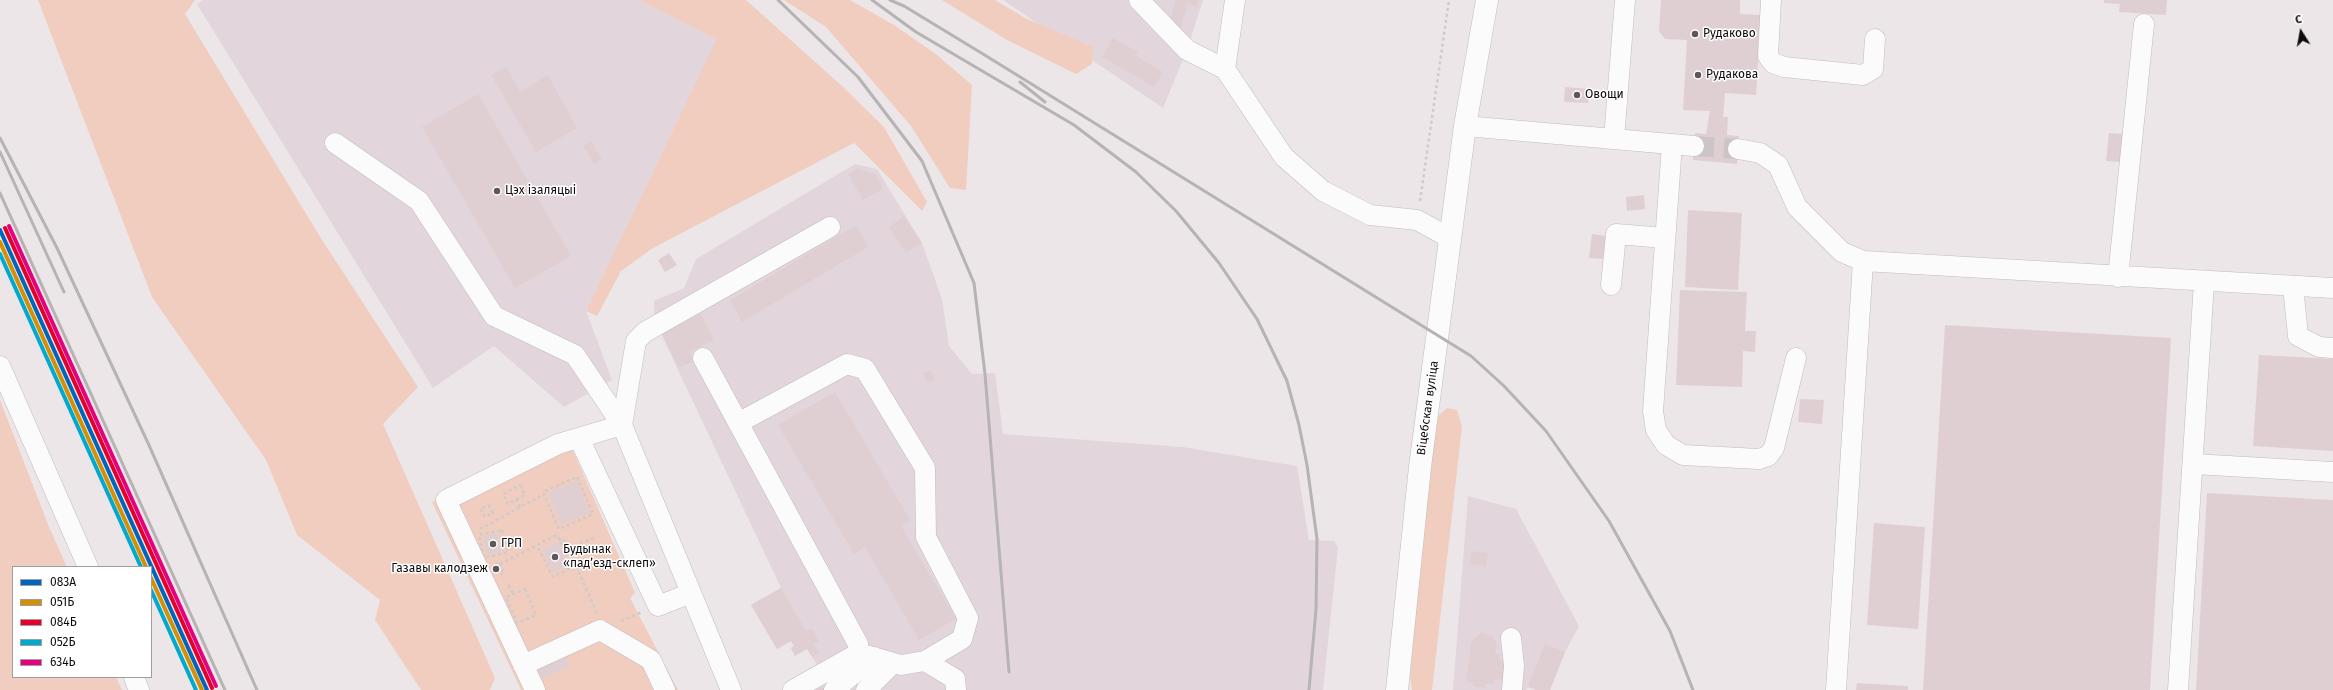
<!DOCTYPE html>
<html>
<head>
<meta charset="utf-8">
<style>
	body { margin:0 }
	#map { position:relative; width:2333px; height:690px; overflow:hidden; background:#ece6e9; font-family:"Fira Sans",sans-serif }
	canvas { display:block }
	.legend { position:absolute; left:12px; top:566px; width:140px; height:112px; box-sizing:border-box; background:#fff; border:1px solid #9f9d9e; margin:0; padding:5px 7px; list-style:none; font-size:12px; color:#0e0b0d }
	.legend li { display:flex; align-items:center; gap:8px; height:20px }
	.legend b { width:20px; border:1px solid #9f9d9e }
	.north { position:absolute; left:2281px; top:12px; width:40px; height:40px; -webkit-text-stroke:3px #fff; paint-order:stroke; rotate:349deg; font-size:11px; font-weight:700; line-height:16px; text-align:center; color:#0e0b0d }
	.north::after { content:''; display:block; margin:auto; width:14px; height:18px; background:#0e0b0d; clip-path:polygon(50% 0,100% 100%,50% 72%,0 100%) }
</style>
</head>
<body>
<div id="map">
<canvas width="2333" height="690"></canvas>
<ul class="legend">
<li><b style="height:5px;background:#0065bd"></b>083А</li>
<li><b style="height:5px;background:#d48f02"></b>051Б</li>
<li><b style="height:5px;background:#e4002b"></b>084Б</li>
<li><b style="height:5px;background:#00a9ce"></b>052Б</li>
<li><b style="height:5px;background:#e5007d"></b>634Ь</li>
</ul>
<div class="north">С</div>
</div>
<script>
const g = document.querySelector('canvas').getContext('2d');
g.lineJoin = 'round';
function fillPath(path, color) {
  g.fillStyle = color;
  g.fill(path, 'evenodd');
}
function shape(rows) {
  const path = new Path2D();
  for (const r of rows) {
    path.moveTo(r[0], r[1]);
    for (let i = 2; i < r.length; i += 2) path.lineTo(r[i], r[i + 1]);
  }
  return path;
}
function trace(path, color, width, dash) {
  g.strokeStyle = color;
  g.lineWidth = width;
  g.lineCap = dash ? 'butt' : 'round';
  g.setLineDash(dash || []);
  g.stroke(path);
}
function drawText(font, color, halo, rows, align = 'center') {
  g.font = font + ' "Fira Sans",sans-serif';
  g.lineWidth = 3;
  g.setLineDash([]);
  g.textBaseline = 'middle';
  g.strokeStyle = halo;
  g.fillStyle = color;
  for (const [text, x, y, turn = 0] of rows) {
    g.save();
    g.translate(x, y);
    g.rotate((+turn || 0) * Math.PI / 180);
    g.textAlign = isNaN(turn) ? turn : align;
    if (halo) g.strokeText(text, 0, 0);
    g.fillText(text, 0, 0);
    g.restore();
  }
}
const built = shape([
	[203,0,639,0,718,39,586,311,612,380,564,407,494,346,433,388,197,4],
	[1003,0,1203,0,1187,50,1163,108],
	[855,164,877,169,922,243,942,299,949,346,972,374,995,373,1003,434,1183,447,1297,466,1309,540,1334,541,1338,547,1323,690,815,690,829,683,807,649,795,656,791,648,794,646,791,641,777,649,751,605,781,588,654,319,654,301,684,288,696,259],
	[1468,496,1516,509,1579,626,1565,652,1550,690,1537,690,1528,687,1526,690,1453,690]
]);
const green = shape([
	[38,0,195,0,185,14,322,240,418,387,383,424,495,678,490,690,421,690,375,620,380,600,297,535,266,460,152,297],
	[639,0,746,0,841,85,884,127,927,202,922,211,854,143,653,248,621,271,597,316,586,311,717,39],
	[784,0,850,0,894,25,937,55,972,85,966,190,950,188,911,126,826,27],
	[942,0,995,0,1025,18,1093,47,1092,64,1076,74,1007,40],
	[0,400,49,527,67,567,13,567,13,677,116,677,122,690,0,690],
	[1447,408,1457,410,1462,427,1432,690,1412,690,1410,676,1432,434,1438,416],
	[567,437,635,593,630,598,678,690,521,690,432,502]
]);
const building = shape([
	[1176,0,1199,0,1197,7,1188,4,1180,29,1168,26],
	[1661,0,1740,0,1740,14,1761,15,1756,95,1725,93,1723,117,1728,117,1727,135,1739,136,1737,164,1693,160,1695,133,1706,134,1710,111,1683,110,1687,40,1665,39,1659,31],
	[2104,0,2167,0,2166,15,2119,12,2120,4,2104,3],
	[1113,38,1138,52,1136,56,1163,72,1154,87,1102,57],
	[506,67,520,92,548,75,577,128,536,152,491,75],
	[1565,87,1590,89,1588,103,1564,102],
	[478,94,571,256,515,288,422,127],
	[2109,133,2123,134,2120,162,2106,161],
	[591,141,602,159,594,164,583,146],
	[858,168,875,174,883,189,863,200,848,174],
	[1644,195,1645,209,1627,211,1626,197],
	[1688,210,1742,213,1738,290,1685,287],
	[904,216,922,243,906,253,889,227],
	[856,225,868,247,742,322,730,300],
	[1592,234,1606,236,1603,259,1589,258],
	[669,253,677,265,665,272,658,260],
	[1680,290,1747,292,1745,331,1756,331,1755,352,1743,351,1742,387,1676,385],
	[701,314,714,340,689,352,694,361,679,368,662,333],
	[1945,325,2171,338,2150,690,1923,690],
	[2259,355,2333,359,2333,451,2253,446],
	[931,370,935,380,927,383,923,373],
	[835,392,910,520,901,526,956,619,919,640,865,547,854,554,778,425],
	[1800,399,1824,400,1822,424,1798,422],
	[577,481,589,513,561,524,549,493],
	[2207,493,2333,500,2333,690,2196,690],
	[1874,523,1925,527,1918,629,1867,625],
	[497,533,502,551,488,555,483,537],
	[558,542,568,565,553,572,542,549],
	[1472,551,1488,553,1486,566,1470,564],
	[498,565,500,571,493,574,491,568],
	[781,588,806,631,811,628,819,641,813,644,819,653,812,657,807,649,795,656,791,648,794,646,791,641,777,649,751,605],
	[1482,633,1493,637,1497,644,1495,654,1500,654,1499,660,1505,661,1504,680,1495,679,1494,684,1486,684,1485,688,1473,686,1473,683,1466,681,1471,644,1474,638],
	[1545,644,1565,652,1550,690,1537,690,1528,687],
	[565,656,570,666,542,679,537,669],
	[829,683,833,690,815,690],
	[1857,683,1908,686,1908,690,1856,690]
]);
const minorTunnel = shape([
	[1694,146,1738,149]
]);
const path = shape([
	[1420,201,1449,0],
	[577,477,593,514,559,529,543,492,577,477],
	[520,485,525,495,508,504,503,494,520,485],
	[516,499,520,507],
	[489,505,493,513,485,517,480,509,489,505],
	[480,529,544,494],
	[502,530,508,552,484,558,479,535,502,530],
	[594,538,568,548,597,613],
	[559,540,563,538,568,548],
	[495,564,499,562,500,564,504,573,501,574],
	[500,564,557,535,572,567,553,577,537,546],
	[508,585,513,593],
	[525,589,536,615,517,623,506,597,525,589],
	[621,621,642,612]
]);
const minor = shape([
	[1139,0,1187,50,1225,69,1284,157,1323,191,1370,215,1417,220,1450,238],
	[1771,0,1768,56,1773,63,1784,67,1863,75,1873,69,1875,39],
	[1225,69,1235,0],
	[1465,126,1694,146],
	[1614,139,1625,0],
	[335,143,419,201,494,316,575,355,622,425,558,444,446,500,535,690],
	[1672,144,1653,411,1656,430,1666,445,1683,455,1759,459,1768,456,1774,448,1796,358],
	[1738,149,1760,153,1778,165,1797,207,1842,252,1863,261,2333,288],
	[2118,277,2144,24],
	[1611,285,1616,234,1665,238],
	[2293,286,2298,336,2319,347,2333,348],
	[703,358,858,644,859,653,793,690],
	[0,366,88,567],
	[738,423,847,364,865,369,925,468,926,537,968,618,962,639,925,661,901,665,859,653],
	[579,438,658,606,691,593],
	[2194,464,2333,472],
	[1511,638,1514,666,1512,690],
	[925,661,955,679,956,690],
	[523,665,600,630,651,660,665,690],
	[134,677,139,690],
	[731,690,622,425,636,341,645,332,830,227],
	[834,690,874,657],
	[866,690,893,663],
	[1836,690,1863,261],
	[2178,690,2204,282]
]);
const major = shape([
	[1397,690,1420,467,1465,126,1487,0]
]);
const rail = shape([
	[778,0,858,77,922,161,974,283,985,374,1009,672],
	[872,0,916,32,1074,125,1136,172,1176,211,1219,263,1257,319,1287,381,1299,425,1307,465,1317,539,1316,609,1309,690],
	[890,0,904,6,983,54,1471,356,1504,386,1546,431,1609,521,1670,631,1693,690],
	[1020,82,1045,102],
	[0,138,57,248,148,443,257,690],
	[0,152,64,292],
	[0,193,225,690]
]);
const rail1 = shape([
	[0,230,207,690]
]);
const rail2 = shape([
	[0,242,146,567],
	[151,578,202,690]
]);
const rail3 = shape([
	[5,228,212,688]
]);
const rail4 = shape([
	[0,254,141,567],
	[151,590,196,690]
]);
const rail5 = shape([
	[9,226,216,686]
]);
const markers = [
	[1695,34,4,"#5c585a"],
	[1698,75,4,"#5c585a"],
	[1577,95,4,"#5c585a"],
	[497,191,4,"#5c585a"],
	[493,544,4,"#5c585a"],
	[555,557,4,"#5c585a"],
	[496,569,4,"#5c585a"]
];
const poiNames = [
	["Рудаково",1703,34],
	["Рудакова",1706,75],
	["Овощи",1585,95],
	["Цэх ізаляцыі",505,191],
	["ГРП",501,544],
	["Будынак",563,550],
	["«падʼезд-склеп»",563,564],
	["Газавы калодзеж",488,569,"right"]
];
const streetNames = [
	["Віцебская вуліца",1428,408,-82]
];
fillPath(built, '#e2d6dc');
fillPath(green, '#f1cdbf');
fillPath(building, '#dfcfd2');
trace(minorTunnel, '#cbc5c8', 20, [20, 10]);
trace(minor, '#bfbbbd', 21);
trace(major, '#bfbbbd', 23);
trace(path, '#cdcbcc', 2.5, [3, 3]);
trace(minor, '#fcfbfc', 20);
trace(major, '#fcfbfc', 22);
trace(rail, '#b5b3b4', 3);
trace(rail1, '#0065bd', 4);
trace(rail2, '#d48f02', 4);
trace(rail3, '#e4002b', 4);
trace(rail4, '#00a9ce', 4);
trace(rail5, '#e5007d', 4);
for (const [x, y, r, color] of markers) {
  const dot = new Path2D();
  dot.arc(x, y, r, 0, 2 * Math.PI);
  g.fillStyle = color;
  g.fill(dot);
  trace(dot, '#fff', 1.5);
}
drawText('12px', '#0e0b0d', '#fff', poiNames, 'left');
drawText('12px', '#0e0b0d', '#fff', streetNames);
</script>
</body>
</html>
